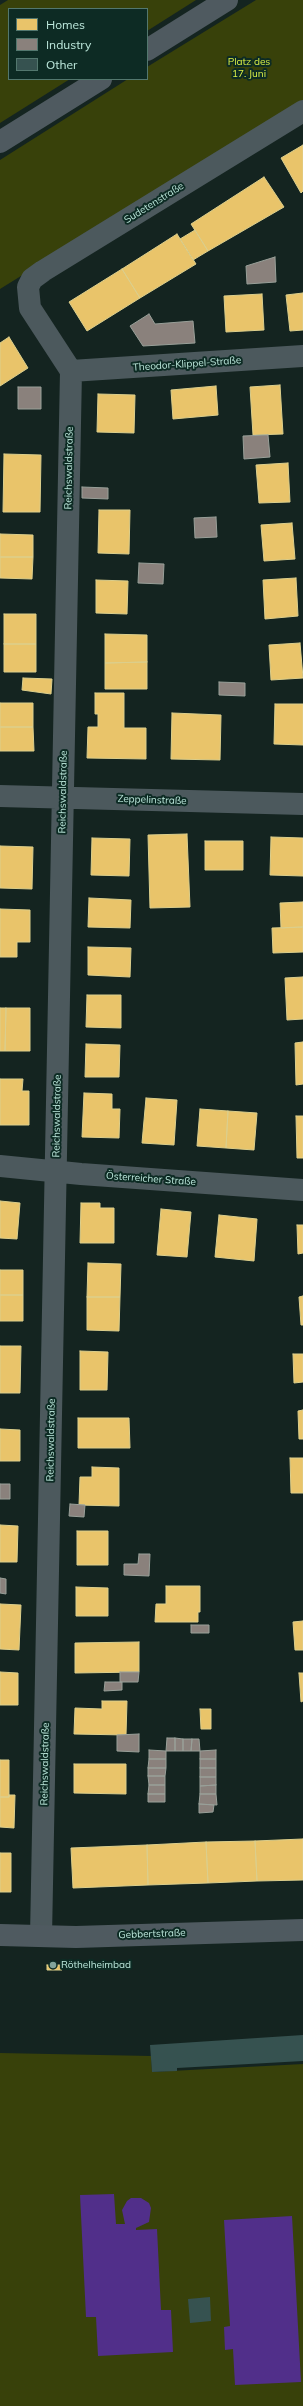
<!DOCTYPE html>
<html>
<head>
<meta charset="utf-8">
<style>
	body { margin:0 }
	#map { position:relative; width:303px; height:2406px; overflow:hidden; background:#142420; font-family:Mulish,sans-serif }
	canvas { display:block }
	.legend { position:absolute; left:8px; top:8px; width:140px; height:72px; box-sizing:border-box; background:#0d2b24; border:1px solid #53776e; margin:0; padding:5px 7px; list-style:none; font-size:12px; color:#bde8dc }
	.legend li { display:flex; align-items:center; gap:8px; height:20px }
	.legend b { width:20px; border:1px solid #53776e }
</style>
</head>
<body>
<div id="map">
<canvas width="303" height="2406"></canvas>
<ul class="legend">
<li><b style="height:11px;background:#e9c46a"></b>Homes</li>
<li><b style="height:11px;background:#8a817c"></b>Industry</li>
<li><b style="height:11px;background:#365250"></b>Other</li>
</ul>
</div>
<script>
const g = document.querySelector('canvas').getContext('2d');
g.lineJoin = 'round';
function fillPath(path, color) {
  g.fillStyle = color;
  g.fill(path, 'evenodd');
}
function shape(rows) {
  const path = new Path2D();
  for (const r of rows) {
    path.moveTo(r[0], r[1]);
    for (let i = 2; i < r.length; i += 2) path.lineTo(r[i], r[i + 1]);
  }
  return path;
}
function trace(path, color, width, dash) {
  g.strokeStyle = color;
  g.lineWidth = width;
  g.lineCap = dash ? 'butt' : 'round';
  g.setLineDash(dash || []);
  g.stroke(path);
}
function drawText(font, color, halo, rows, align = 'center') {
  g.font = font + ' Mulish,sans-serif';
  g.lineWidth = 4;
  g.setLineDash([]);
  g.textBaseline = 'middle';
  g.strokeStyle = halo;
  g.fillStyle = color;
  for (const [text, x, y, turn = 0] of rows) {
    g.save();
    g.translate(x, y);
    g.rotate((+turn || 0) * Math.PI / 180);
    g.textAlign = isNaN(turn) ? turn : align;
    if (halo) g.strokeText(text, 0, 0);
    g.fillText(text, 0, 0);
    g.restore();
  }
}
const green = shape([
	[8,0,196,0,147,31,147,9,9,9,9,79,70,79,0,123,0,5],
	[256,0,303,0,303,101,0,289,0,160,128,79,147,79,147,67],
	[0,2053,151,2056,152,2072,303,2064,303,2406,0,2406]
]);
const water = shape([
	[114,2194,116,2224,125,2224,122,2210,127,2201,131,2198,141,2198,149,2203,151,2208,149,2222,136,2228,136,2230,157,2229,161,2310,171,2310,173,2352,98,2356,96,2317,86,2317,80,2195],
	[292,2216,301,2382,235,2385,233,2349,225,2350,224,2327,230,2326,224,2220]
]);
const homes = shape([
	[303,145,303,191,301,193,281,158,303,145],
	[264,177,284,207,208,251,191,224,264,177],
	[195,230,208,251,193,260,180,239,195,230],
	[177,234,196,264,140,298,122,269,177,234],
	[122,269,140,298,87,331,69,302,122,269],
	[303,293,303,330,290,331,286,295,303,293],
	[262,294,264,330,226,332,224,296,262,294],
	[9,337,28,368,0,386,0,343,9,337],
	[280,385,283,434,253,435,250,387,280,385],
	[216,386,218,415,173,419,171,390,216,386],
	[98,394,135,395,134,433,97,432,98,394],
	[4,454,41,455,40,512,3,512,4,454],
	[288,463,290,502,259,503,256,465,288,463],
	[99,510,130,510,129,554,98,553,99,510],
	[292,523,295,559,264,561,261,525,292,523],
	[0,534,33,535,33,557,0,557,0,534],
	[0,557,33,557,32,579,0,578,0,557],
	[296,578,298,616,265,619,263,580,296,578],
	[96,580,128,581,127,614,96,613,96,580],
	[4,614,36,614,36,644,4,644,4,614],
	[105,634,147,635,147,662,105,663,105,634],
	[300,643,303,678,271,680,269,645,300,643],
	[4,644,36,644,36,672,4,672,4,644],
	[147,662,147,689,105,689,105,663,147,662],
	[23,678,52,679,51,694,22,690,23,678],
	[95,693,124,693,124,728,146,728,146,759,87,758,88,727,98,727,98,714,95,714,95,693],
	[0,703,33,703,33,727,0,727,0,703],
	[275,704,303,704,303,745,274,744,275,704],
	[172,713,221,715,220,760,171,759,172,713],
	[0,727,33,727,34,751,0,751,0,727],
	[187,834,190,907,150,908,148,835,187,834],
	[271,837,303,838,303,876,270,875,271,837],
	[92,838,130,839,129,876,91,875,92,838],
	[205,841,243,841,243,870,205,870,205,841],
	[0,846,33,847,32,889,0,888,0,846],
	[89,898,131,900,130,928,88,927,89,898],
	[303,902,303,927,281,928,280,903,303,902],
	[0,909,30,910,30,942,17,942,17,957,0,957,0,909],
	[303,927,303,952,273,953,272,928,303,927],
	[88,947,131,948,130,977,88,975,88,947],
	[303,977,303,1019,287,1020,285,978,303,977],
	[87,995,121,995,121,1028,86,1027,87,995],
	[0,1008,6,1008,5,1051,0,1051,0,1008],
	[6,1008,30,1008,30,1051,5,1051,6,1008],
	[303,1042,303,1084,296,1085,295,1043,303,1042],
	[86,1044,120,1045,119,1077,85,1077,86,1044],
	[0,1079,23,1079,22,1091,29,1091,29,1125,0,1125,0,1079],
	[84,1093,112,1094,112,1109,120,1109,119,1138,82,1137,84,1093],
	[146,1098,177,1100,174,1145,142,1143,146,1098],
	[200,1109,228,1111,226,1148,197,1146,200,1109],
	[228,1111,257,1113,254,1150,226,1148,228,1111],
	[296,1116,303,1116,303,1158,297,1158,296,1116],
	[0,1201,20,1203,17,1239,0,1238,0,1201],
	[81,1203,100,1203,100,1208,114,1208,114,1243,80,1243,81,1203],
	[161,1209,191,1212,187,1257,157,1255,161,1209],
	[219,1215,257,1219,254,1261,215,1257,219,1215],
	[297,1225,303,1225,303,1253,298,1254,297,1225],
	[88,1263,121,1264,120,1297,87,1297,88,1263],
	[0,1270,23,1270,23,1295,0,1295,0,1270],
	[0,1295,23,1295,23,1321,0,1321,0,1295],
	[303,1296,303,1325,301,1325,299,1297,303,1296],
	[87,1297,120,1297,119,1331,87,1330,87,1297],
	[0,1346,21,1346,20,1393,0,1393,0,1346],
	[80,1351,108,1352,107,1390,80,1390,80,1351],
	[293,1354,303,1354,303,1382,294,1383,293,1354],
	[303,1410,303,1439,299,1439,298,1411,303,1410],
	[78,1418,129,1418,130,1448,78,1448,78,1418],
	[0,1429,20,1430,20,1461,0,1461,0,1429],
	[290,1458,303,1458,303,1493,291,1493,290,1458],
	[92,1467,119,1468,119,1506,79,1505,80,1477,92,1477,92,1467],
	[0,1525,18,1526,17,1562,0,1562,0,1525],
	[77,1531,108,1531,108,1565,77,1565,77,1531],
	[166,1586,200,1586,200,1612,198,1612,198,1622,155,1622,156,1604,166,1604,166,1586],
	[76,1587,108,1588,108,1616,76,1616,76,1587],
	[0,1604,21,1605,19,1650,0,1649,0,1604],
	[303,1621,303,1650,295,1650,293,1622,303,1621],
	[139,1642,139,1672,75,1673,75,1643,139,1642],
	[0,1672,18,1673,18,1705,0,1705,0,1672],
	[299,1673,303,1673,303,1701,301,1702,299,1673],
	[102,1701,127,1701,126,1735,74,1734,75,1708,102,1709,102,1701],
	[200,1709,211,1709,211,1729,201,1729,200,1709],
	[0,1760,9,1760,9,1797,0,1797,0,1760],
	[74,1764,126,1764,126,1794,74,1793,74,1764],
	[9,1795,15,1795,14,1828,0,1827,0,1797,9,1797,9,1795],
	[303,1839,303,1880,257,1881,255,1841,303,1839],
	[255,1841,257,1881,208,1883,206,1842,255,1841],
	[206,1842,208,1883,148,1885,147,1845,206,1842],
	[147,1845,148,1885,73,1888,71,1848,147,1845],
	[0,1853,11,1853,11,1892,0,1892,0,1853],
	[47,1965,62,1965,62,1970,47,1970,47,1965]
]);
const industry = shape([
	[275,257,276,282,247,284,246,266,275,257],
	[149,314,155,324,193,321,195,343,143,346,130,326,149,314],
	[18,387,41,387,41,409,18,409,18,387],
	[268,435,270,457,244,459,243,436,268,435],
	[82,487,108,488,108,499,82,498,82,487],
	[216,517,217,537,195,538,194,518,216,517],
	[139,563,164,564,163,584,138,583,139,563],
	[219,682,245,683,245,696,219,695,219,682],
	[0,1484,10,1484,10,1499,0,1499,0,1484],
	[70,1504,85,1505,84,1517,69,1516,70,1504],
	[139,1554,150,1554,149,1576,124,1575,124,1564,138,1564,139,1554],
	[0,1578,6,1579,6,1594,0,1593,0,1578],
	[191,1625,209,1625,209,1633,191,1633,191,1625],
	[120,1672,139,1672,138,1682,120,1682,120,1672],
	[105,1682,122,1682,122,1690,104,1691,105,1682],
	[139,1734,139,1752,117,1751,117,1735,139,1734],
	[167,1738,175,1738,175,1751,166,1751,167,1738],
	[175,1738,183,1739,183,1751,175,1751,175,1738],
	[183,1739,192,1739,191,1751,183,1751,183,1739],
	[192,1739,199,1739,200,1751,191,1751,192,1739],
	[149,1750,166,1751,166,1759,149,1759,149,1750],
	[216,1750,216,1759,200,1759,200,1751,216,1750],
	[149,1759,166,1759,166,1768,148,1768,149,1759],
	[200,1759,216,1759,216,1768,200,1768,200,1759],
	[148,1768,166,1768,165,1776,148,1776,148,1768],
	[200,1768,216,1768,216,1777,200,1777,200,1768],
	[148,1776,165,1776,165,1785,149,1785,148,1776],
	[200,1777,216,1777,216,1785,200,1786,200,1777],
	[149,1785,165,1785,165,1794,148,1794,149,1785],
	[216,1785,216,1794,200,1794,200,1786,216,1785],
	[148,1794,165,1794,165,1802,148,1802,148,1794],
	[200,1794,216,1794,217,1805,199,1804,200,1794],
	[199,1804,214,1805,213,1812,199,1813,199,1804]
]);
const building = shape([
	[303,2035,303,2061,177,2068,177,2071,152,2072,150,2045],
	[210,2297,211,2321,190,2323,188,2299]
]);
const street = shape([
	[71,371,303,356],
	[0,796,303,804],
	[0,1166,81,1174,303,1190],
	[41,1936,71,371,30,308,28,287,32,279,43,271,303,111]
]);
const secondary = shape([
	[147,50,227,0],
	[0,142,101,79],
	[0,1935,76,1937,303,1930]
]);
const markers = [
	[53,1965,4,"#82a39a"]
];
const parkNames = [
	["Platz des",249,62],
	["17. Juni",249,74]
];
const streetNames = [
	["Sudetenstraße",154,203,-32],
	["Theodor-Klippel-Straße",187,364,-4],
	["Reichswaldstraße",69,468,-89],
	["Reichswaldstraße",63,792,-89],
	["Zeppelinstraße",152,800,2],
	["Reichswaldstraße",57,1116,-89],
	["Österreicher Straße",151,1179,4],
	["Reichswaldstraße",51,1440,-89],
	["Reichswaldstraße",45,1764,-89],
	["Gebbertstraße",152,1934,-2]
];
const poiNames = [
	["Röthelheimbad",61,1965]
];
fillPath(green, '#38410a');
fillPath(water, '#512f8a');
fillPath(homes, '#e9c46a');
trace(homes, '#dccf8c', 1);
fillPath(industry, '#8a817c');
trace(industry, '#99a099', 1);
fillPath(building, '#365250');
trace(street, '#4c595d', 22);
trace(secondary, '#4f5a60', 22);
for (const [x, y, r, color] of markers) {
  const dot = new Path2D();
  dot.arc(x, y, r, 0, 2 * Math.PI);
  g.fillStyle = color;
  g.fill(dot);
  trace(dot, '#0d2b24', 1.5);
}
drawText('10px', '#ddf246', '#0d2b24', parkNames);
drawText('10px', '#bde8dc', '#0d2b24', streetNames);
drawText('10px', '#bde8dc', '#0d2b24', poiNames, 'left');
</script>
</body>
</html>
